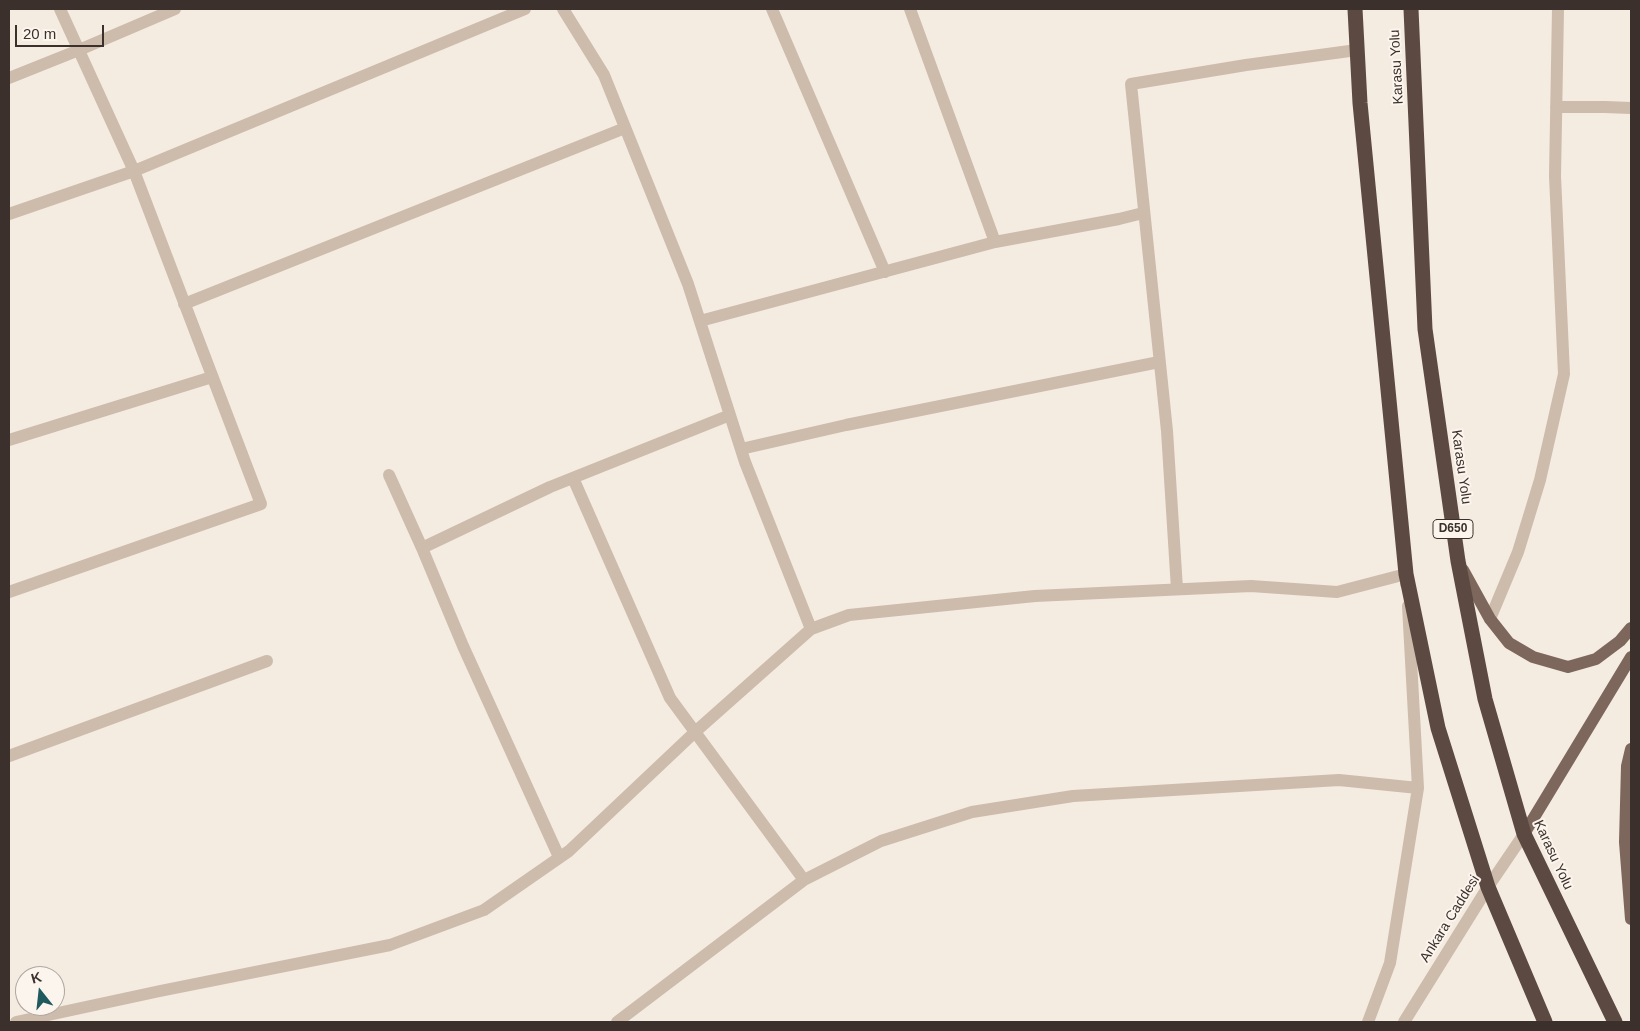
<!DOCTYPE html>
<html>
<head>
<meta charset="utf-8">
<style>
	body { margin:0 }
	#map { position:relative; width:1640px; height:1031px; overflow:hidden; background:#f4ebe1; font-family:Helvetica,sans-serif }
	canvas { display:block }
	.frame { position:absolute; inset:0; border:10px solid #3b302b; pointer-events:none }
	.north { position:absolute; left:15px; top:966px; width:50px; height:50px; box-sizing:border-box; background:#fbf5ee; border:1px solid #aea6a0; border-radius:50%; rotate:344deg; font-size:14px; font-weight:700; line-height:20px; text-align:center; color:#3b302b }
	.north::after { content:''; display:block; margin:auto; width:18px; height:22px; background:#1f5a5e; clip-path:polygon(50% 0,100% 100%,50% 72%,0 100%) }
	.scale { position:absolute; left:15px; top:25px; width:89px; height:22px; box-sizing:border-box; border:2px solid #3b302b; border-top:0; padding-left:6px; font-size:15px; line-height:18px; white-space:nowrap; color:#3b302b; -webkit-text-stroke:4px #fbf5ee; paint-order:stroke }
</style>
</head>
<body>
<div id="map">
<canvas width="1640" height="1031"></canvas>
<div class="frame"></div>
<div class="north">K</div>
<div class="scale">20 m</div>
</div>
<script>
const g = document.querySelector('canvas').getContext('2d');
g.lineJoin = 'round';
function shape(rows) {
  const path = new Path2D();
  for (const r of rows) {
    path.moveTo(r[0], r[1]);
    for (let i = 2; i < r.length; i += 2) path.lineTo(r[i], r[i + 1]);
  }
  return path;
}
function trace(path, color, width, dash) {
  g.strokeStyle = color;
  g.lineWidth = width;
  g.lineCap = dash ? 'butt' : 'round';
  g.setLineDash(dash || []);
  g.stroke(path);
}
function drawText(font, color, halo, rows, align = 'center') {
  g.font = font + ' Helvetica,sans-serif';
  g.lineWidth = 4;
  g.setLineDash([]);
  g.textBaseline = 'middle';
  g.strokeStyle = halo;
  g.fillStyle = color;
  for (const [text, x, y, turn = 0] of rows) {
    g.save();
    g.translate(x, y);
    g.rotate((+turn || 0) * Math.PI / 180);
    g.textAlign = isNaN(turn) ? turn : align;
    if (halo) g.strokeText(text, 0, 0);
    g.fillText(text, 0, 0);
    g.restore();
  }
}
const minor = shape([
	[772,9,885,272],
	[910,9,995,242],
	[9,78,79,50,175,9],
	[1556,107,1605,107,1631,108],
	[9,214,134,171,525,9],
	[184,304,625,128],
	[700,321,995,242,1119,219,1143,213],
	[9,440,212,377],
	[741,449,846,425,1159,362],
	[389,475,422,548,463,646,559,857],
	[573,478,670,698,804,880,881,841,972,812,1073,796,1339,780,1418,788],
	[422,548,550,487,730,415],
	[1177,589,1167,431,1131,84,1246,65,1357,50],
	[9,592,261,504,134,171,60,9],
	[1490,619,1518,552,1540,480,1564,374,1555,176,1558,9],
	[811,629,849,615,1035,596,1251,586,1337,592,1406,574,1406,584],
	[9,756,267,661],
	[16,1022,160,991,390,945,484,910,569,851,695,732,811,629,745,462,688,284,604,75,563,9],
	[617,1022,804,880],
	[1368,1022,1390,963,1418,788,1408,606],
	[1404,1022,1488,887,1524,834]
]);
const major = shape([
	[1463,570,1490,619,1509,643,1533,657,1568,667,1596,659,1620,641,1631,628],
	[1631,749,1627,766,1625,842,1631,919],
	[1524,834,1631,657]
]);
const highway = shape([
	[1355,9,1360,103,1406,574,1438,728,1488,887,1545,1022],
	[1411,9,1425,329,1458,561,1485,699,1524,834,1615,1022]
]);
const shields = [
	[1453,529,40]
];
const shieldNames = [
	["D650",1453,529]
];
const streetNames = [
	["Karasu Yolu",1397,67,-93],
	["Karasu Yolu",1461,467,82],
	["Karasu Yolu",1553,855,65],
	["Ankara Caddesi",1450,919,-58]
];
trace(minor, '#cdbbac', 12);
trace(major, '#7d675c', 12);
trace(highway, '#5c4a42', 15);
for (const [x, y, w] of shields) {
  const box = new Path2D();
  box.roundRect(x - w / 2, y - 9.5, w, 19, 4);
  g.fillStyle = '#fbf5ee';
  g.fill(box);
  trace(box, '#3b302b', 1);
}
drawText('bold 12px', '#3b302b', null, shieldNames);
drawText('14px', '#3b302b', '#fbf5ee', streetNames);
</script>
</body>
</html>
